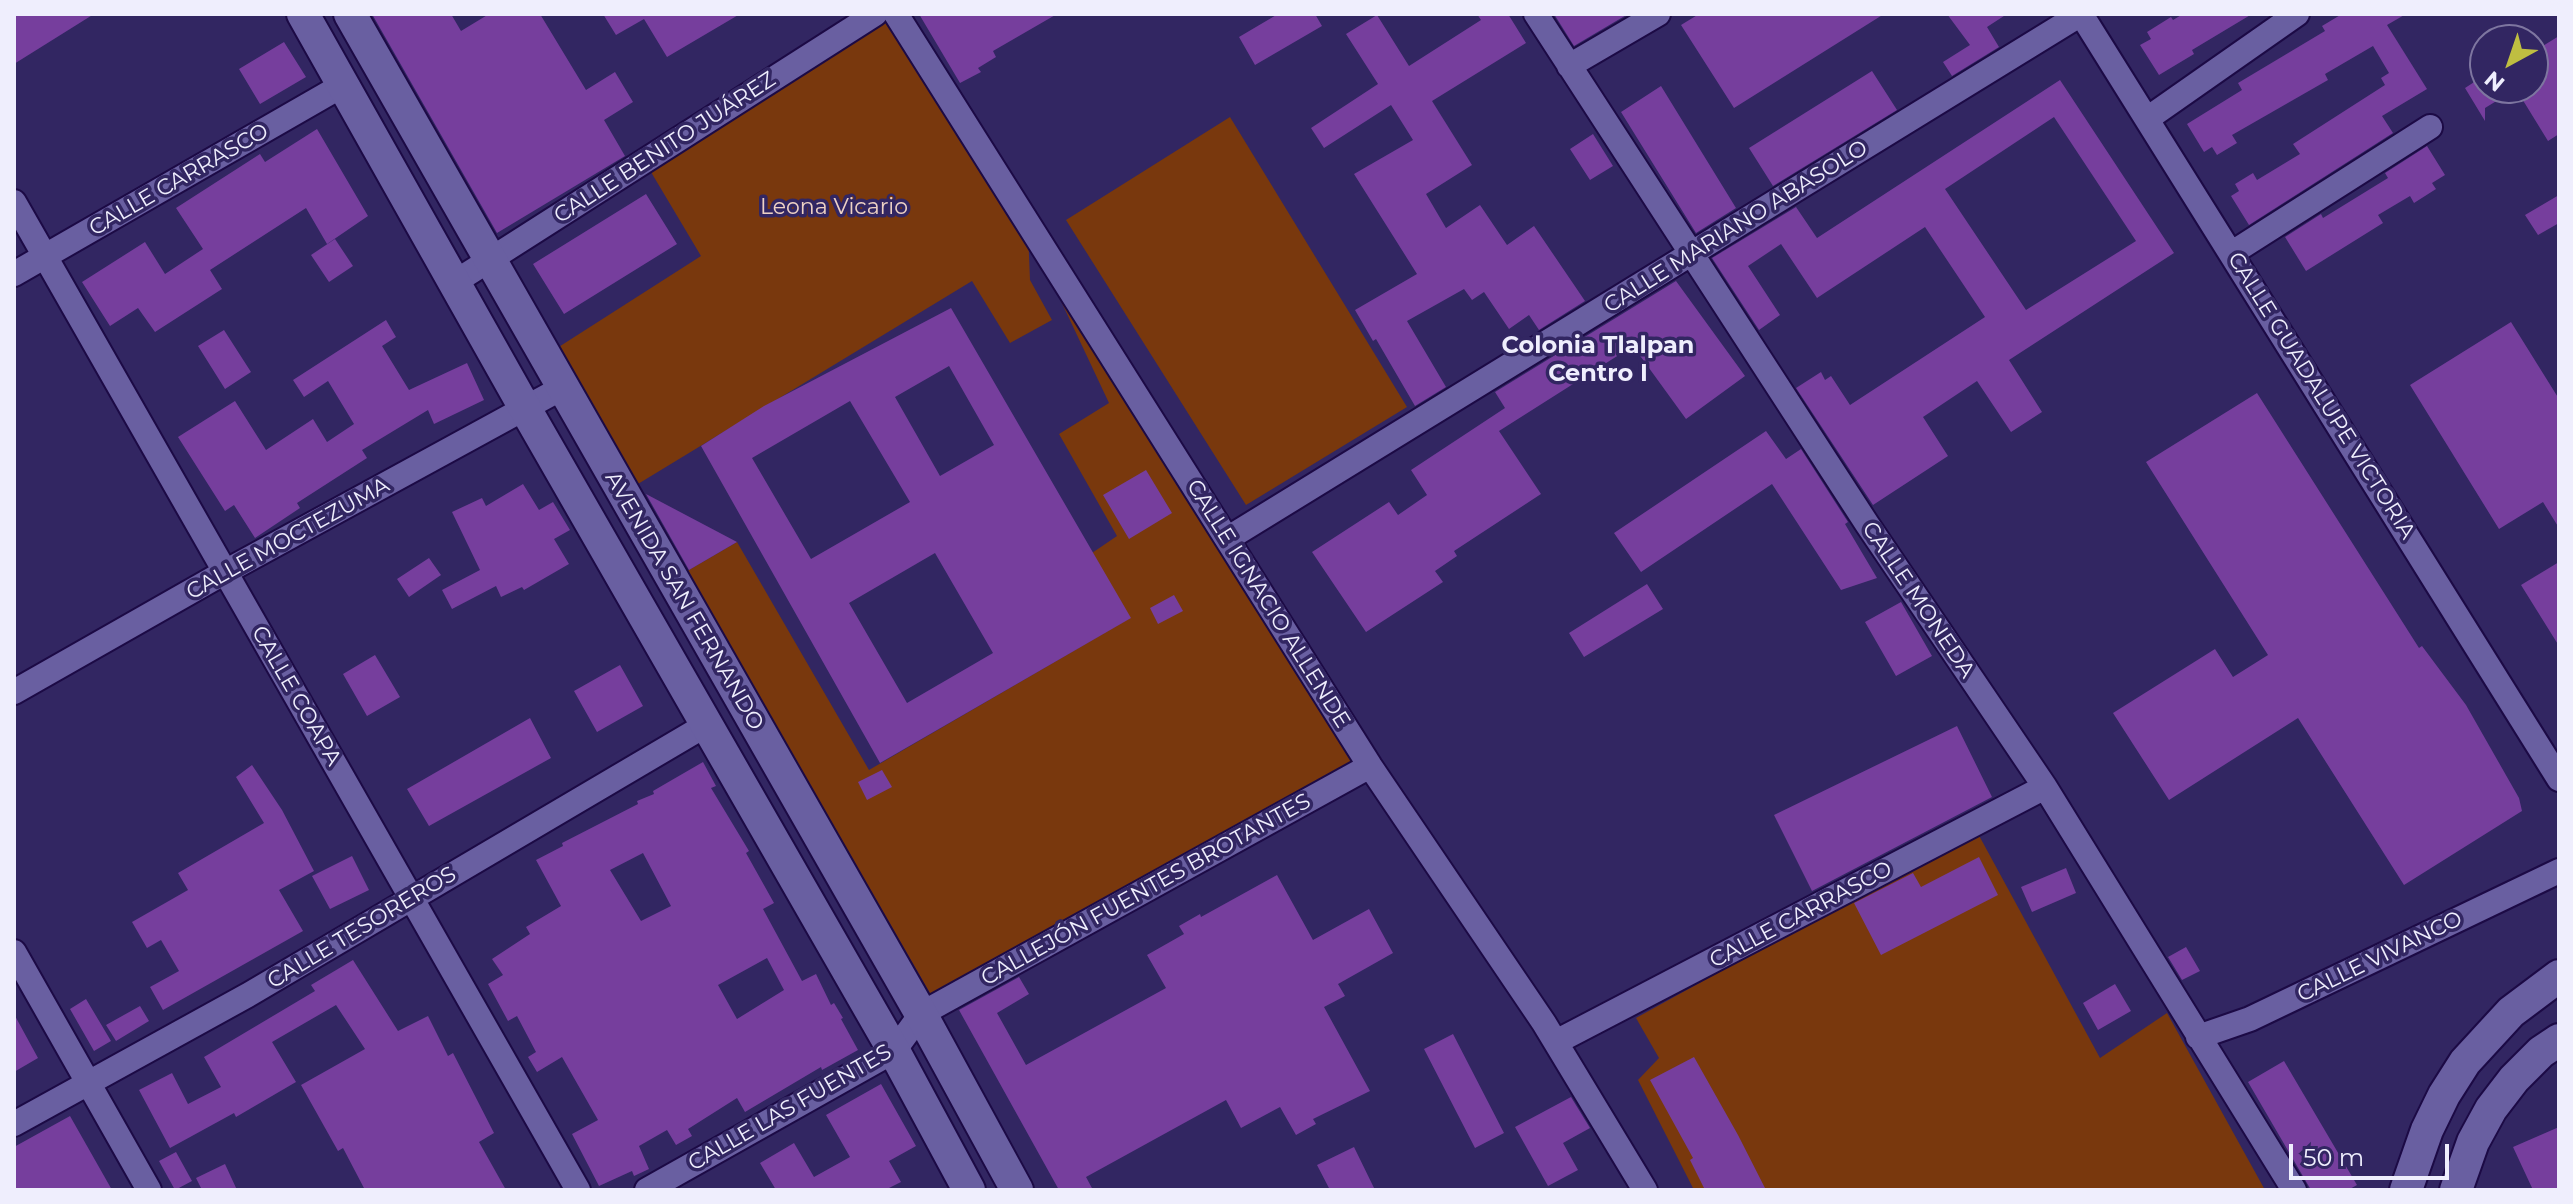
<!DOCTYPE html>
<html>
<head>
<meta charset="utf-8">
<style>
	body { margin:0 }
	#map { position:relative; width:2573px; height:1204px; overflow:hidden; background:#322662; font-family:Montserrat,sans-serif }
	canvas { display:block }
	.frame { position:absolute; inset:0; border:16px solid #efeefd; pointer-events:none }
	.north { position:absolute; left:2469px; top:24px; width:80px; height:80px; box-sizing:border-box; background:#322662; border:2px solid #7e76a0; border-radius:50%; rotate:220deg; font-size:22px; font-weight:700; line-height:32px; text-align:center; color:#efeefd }
	.north::after { content:''; display:block; margin:auto; width:28px; height:36px; background:#bfbe41; clip-path:polygon(50% 0,100% 100%,50% 72%,0 100%) }
	.scale { position:absolute; left:2289px; top:1144px; width:160px; height:36px; box-sizing:border-box; border:4px solid #efeefd; border-top:0; padding-left:10px; font-size:24px; line-height:28px; white-space:nowrap; color:#efeefd; -webkit-text-stroke:6px #322662; paint-order:stroke }
</style>
</head>
<body>
<div id="map">
<canvas width="2573" height="1204"></canvas>
<div class="frame"></div>
<div class="north">N</div>
<div class="scale">50 m</div>
</div>
<script>
const g = document.querySelector('canvas').getContext('2d');
g.lineJoin = 'round';
function fillPath(path, color) {
  g.fillStyle = color;
  g.fill(path, 'evenodd');
}
function shape(rows) {
  const path = new Path2D();
  for (const r of rows) {
    path.moveTo(r[0], r[1]);
    for (let i = 2; i < r.length; i += 2) path.lineTo(r[i], r[i + 1]);
  }
  return path;
}
function trace(path, color, width, dash) {
  g.strokeStyle = color;
  g.lineWidth = width;
  g.lineCap = dash ? 'butt' : 'round';
  g.setLineDash(dash || []);
  g.stroke(path);
}
function drawText(font, color, halo, rows, align = 'center') {
  g.font = font + ' Montserrat,sans-serif';
  g.lineWidth = 7;
  g.setLineDash([]);
  g.textBaseline = 'middle';
  g.strokeStyle = halo;
  g.fillStyle = color;
  for (const [text, x, y, turn = 0] of rows) {
    g.save();
    g.translate(x, y);
    g.rotate((+turn || 0) * Math.PI / 180);
    g.textAlign = isNaN(turn) ? turn : align;
    if (halo) g.strokeText(text, 0, 0);
    g.fillText(text, 0, 0);
    g.restore();
  }
}
const green = shape([
	[888,15,1020,233,1027,228,1123,395,1356,766,931,995,687,571,737,542,869,770,1130,618,1092,553,1117,536,1059,434,1109,403,1028,231,1030,280,1052,320,1010,343,972,281,633,487,554,350,701,256,648,167],
	[1230,117,1407,407,1246,505,1066,220],
	[1976,830,2100,1058,2167,1013,2265,1190,1694,1190,1638,1080,1659,1058,1636,1018]
]);
const building = shape([
	[14,14,94,14,14,64],
	[372,14,451,14,461,31,489,14,540,14,586,90,615,72,633,102,604,120,625,156,497,233],
	[603,14,740,14,667,57,644,19,616,35],
	[919,14,1057,14,993,51,996,57,978,68,981,72,960,83],
	[1278,14,1315,14,1322,26,1255,65,1239,37],
	[1477,14,1508,14,1526,43,1432,101,1472,165,1426,194,1446,228,1480,205,1507,245,1534,226,1585,301,1539,330,1529,315,1509,329,1484,292,1472,300,1464,289,1407,321,1446,387,1415,406,1376,339,1373,341,1355,310,1417,274,1354,174,1413,140,1391,105,1324,148,1311,128,1378,84,1346,34,1377,15,1409,66,1481,20],
	[1554,14,1628,14,1574,46],
	[1699,14,1884,14,1734,108,1681,25],
	[1947,14,2007,14,1987,27,1999,47,1952,76,1943,62,1970,45],
	[2183,14,2252,14,2192,50,2194,54,2159,75,2140,45,2151,39,2147,32,2171,17,2173,20],
	[2342,14,2406,14,2387,25,2427,89,2382,116,2393,133,2249,225,2231,196,2239,191,2235,184,2253,173,2257,180,2300,154,2293,144,2385,85,2381,78,2389,73,2373,46,2325,74,2328,80,2232,135,2237,143,2217,155,2212,147,2204,152,2187,124,2242,90,2238,83,2325,31,2322,26],
	[2559,36,2559,134,2548,141,2516,89,2485,108,2485,121,2465,88,2485,75,2485,88,2533,88,2533,52],
	[284,42,306,77,260,104,239,69],
	[1872,71,1897,110,1773,186,1749,148],
	[2060,80,2174,253,2009,360,2042,412,2011,432,1977,381,1923,417,1948,456,1873,505,1796,388,1821,372,1825,380,1831,376,1850,405,1985,317,1925,227,1817,298,1781,244,1748,266,1780,315,1759,330,1712,258,1796,207,1817,238],
	[2054,117,2136,241,2026,310,1945,189],
	[1661,86,1736,208,1696,233,1621,112],
	[317,129,368,216,327,244,306,208,210,270,222,289,155,332,138,308,110,326,82,282,145,242,165,274,203,249,176,208,260,154,265,162],
	[1593,134,1613,166,1590,180,1570,149],
	[2427,146,2445,175,2432,183,2436,189,2414,203,2410,196,2378,215,2383,223,2306,271,2285,237,2321,214,2323,218,2388,178,2385,173],
	[646,194,677,244,564,314,533,264],
	[2559,195,2559,223,2538,235,2525,215],
	[335,239,353,266,329,282,311,255],
	[1676,281,1745,376,1686,419,1633,346,1499,431,1541,494,1454,551,1457,556,1435,571,1443,582,1366,632,1312,552,1389,502,1398,515,1427,495,1411,470,1505,408,1495,392],
	[951,308,1131,618,880,763,701,446,764,406],
	[949,366,994,445,940,476,895,397],
	[850,401,910,502,811,559,752,458],
	[935,553,993,653,907,703,849,603],
	[386,320,396,337,382,346,409,390,467,363,484,400,434,424,428,410,362,450,367,458,297,503,300,508,255,538,234,505,225,511,178,437,235,401,266,450,313,419,327,442,354,424,328,381,304,397,293,380],
	[2511,322,2559,399,2559,528,2543,502,2499,529,2410,385],
	[224,330,251,372,225,389,198,346],
	[2257,393,2419,648,2422,646,2466,705,2519,798,2522,811,2404,885,2298,718,2169,800,2113,713,2215,649,2233,677,2268,655,2146,462],
	[1766,431,1786,459,1801,449,1848,522,1845,524,1877,578,1841,590,1772,484,1641,572,1614,533],
	[1146,470,1172,513,1129,539,1103,495],
	[523,484,539,510,553,502,570,530,554,539,569,564,524,590,522,587,501,597,496,586,452,609,442,590,480,570,452,512,482,498,486,506],
	[646,494,737,542,689,570],
	[429,558,441,575,409,597,397,579],
	[2559,562,2559,646,2521,585],
	[1647,584,1663,609,1584,657,1569,633],
	[1174,595,1183,611,1158,624,1150,608],
	[1901,602,1932,656,1896,676,1865,622],
	[375,655,400,697,367,716,343,674],
	[620,665,643,706,597,732,574,691],
	[530,718,551,758,429,826,407,789],
	[1957,726,1992,797,1812,891,1774,815],
	[703,762,716,786,711,788,749,851,746,853,774,903,763,909,802,981,816,974,831,1005,834,1003,843,1018,841,1019,858,1050,822,1070,821,1067,745,1112,737,1098,688,1129,692,1136,676,1145,667,1130,639,1146,649,1169,634,1176,632,1171,599,1186,572,1134,598,1120,562,1057,537,1072,528,1057,536,1052,517,1016,508,1021,488,984,503,975,492,959,530,934,526,927,561,906,536,860,563,846,562,843,638,804,637,801,654,794,653,791,665,784],
	[643,853,671,906,641,921,610,870],
	[767,958,784,990,737,1019,718,985],
	[252,765,282,810,314,871,279,890,303,931,163,1010,150,987,179,971,161,940,147,948,132,922,188,890,178,873,264,823,236,777],
	[882,770,892,787,867,800,858,782],
	[352,856,369,890,330,909,312,876],
	[1979,857,1998,895,1881,955,1854,903,1913,873,1921,887],
	[2066,868,2076,893,2032,912,2021,887],
	[1277,875,1313,940,1369,909,1393,953,1338,984,1345,996,1324,1007,1370,1091,1313,1119,1316,1124,1296,1135,1280,1107,1241,1128,1226,1100,1086,1177,1093,1190,1059,1190,959,1010,1019,977,1029,994,997,1013,1026,1065,1166,988,1147,955,1184,934,1179,926,1200,914,1201,917],
	[2186,947,2200,971,2182,980,2168,957],
	[353,960,398,1031,428,1016,448,1056,453,1053,494,1133,479,1142,506,1190,365,1190,343,1148,338,1151,301,1085,365,1049,336,1005,272,1042,296,1082,236,1117,234,1113,170,1148,139,1090,172,1073,188,1104,221,1087,204,1057,315,991,311,985],
	[2115,984,2131,1011,2098,1030,2083,1003],
	[86,999,111,1041,94,1051,70,1009],
	[140,1006,149,1021,116,1041,106,1025],
	[14,1014,38,1058,14,1072],
	[1453,1034,1504,1133,1475,1148,1424,1049],
	[1694,1057,1738,1135,1766,1190,1705,1190,1690,1160,1693,1158,1650,1080],
	[2284,1061,2357,1185,2348,1190,2311,1190,2248,1082],
	[881,1084,916,1146,889,1161,901,1182,885,1190,776,1190,760,1163,794,1143,814,1177,850,1157,826,1115],
	[1571,1097,1590,1128,1563,1143,1578,1170,1548,1186,1515,1127],
	[70,1116,112,1190,14,1190,14,1147],
	[2559,1127,2559,1190,2533,1190,2513,1147],
	[1354,1147,1375,1190,1330,1190,1317,1165],
	[176,1152,192,1181,175,1190,159,1161],
	[225,1164,237,1190,202,1190,196,1178]
]);
const street = shape([
	[896,14,1370,766,1544,1023,1645,1190],
	[1536,14,1867,524,2045,787,2294,1190],
	[2081,14,2559,779],
	[1569,66,1658,14],
	[2147,119,2297,14],
	[14,202,578,1190],
	[2232,253,2430,127],
	[14,274,343,85],
	[455,282,875,14],
	[1227,539,2081,14],
	[14,692,225,572,562,388],
	[14,952,149,1190],
	[2198,1037,2250,1019,2559,871],
	[1556,1042,2045,787],
	[14,1124,248,995,706,725],
	[647,1190,894,1051,921,1014,1370,766]
]);
const secondary = shape([
	[303,14,526,410,894,1051,969,1190],
	[350,14,921,1014,1017,1190],
	[2406,1190,2427,1130,2444,1095,2465,1062,2511,1012,2559,976],
	[2456,1190,2473,1142,2491,1109,2514,1079,2541,1052,2559,1040]
]);
const streetNames = [
	["CALLE BENITO JUÁREZ",665,148,-33],
	["CALLE CARRASCO",179,180,-30],
	["CALLE MARIANO ABASOLO",1736,227,-32],
	["CALLE GUADALUPE VICTORIA",2321,396,58],
	["CALLE MOCTEZUMA",288,539,-29],
	["CALLE MONEDA",1918,600,56],
	["AVENIDA SAN FERNANDO",684,601,60],
	["CALLE IGNACIO ALLENDE",1268,604,58],
	["CALLE COAPA",296,696,60],
	["CALLEJÓN FUENTES BROTANTES",1146,890,-29],
	["CALLE CARRASCO",1801,915,-28],
	["CALLE TESOREROS",362,928,-31],
	["CALLE VIVANCO",2380,957,-26],
	["CALLE LAS FUENTES",790,1108,-30]
];
const parkNames = [
	["Leona Vicario",834,208]
];
const neighbourhoodNames = [
	["Colonia Tlalpan",1598,346],
	["Centro I",1598,374]
];
fillPath(green, '#79380d');
fillPath(building, '#763e9d');
trace(street, '#1c0a45', 28);
trace(secondary, '#1c0a45', 36);
trace(street, '#695fa1', 24);
trace(secondary, '#695fa1', 32);
drawText('22px', '#efeefd', '#322662', streetNames);
drawText('22px', '#eed2c4', '#322662', parkNames);
drawText('bold 24px', '#efeefd', '#322662', neighbourhoodNames);
</script>
</body>
</html>
